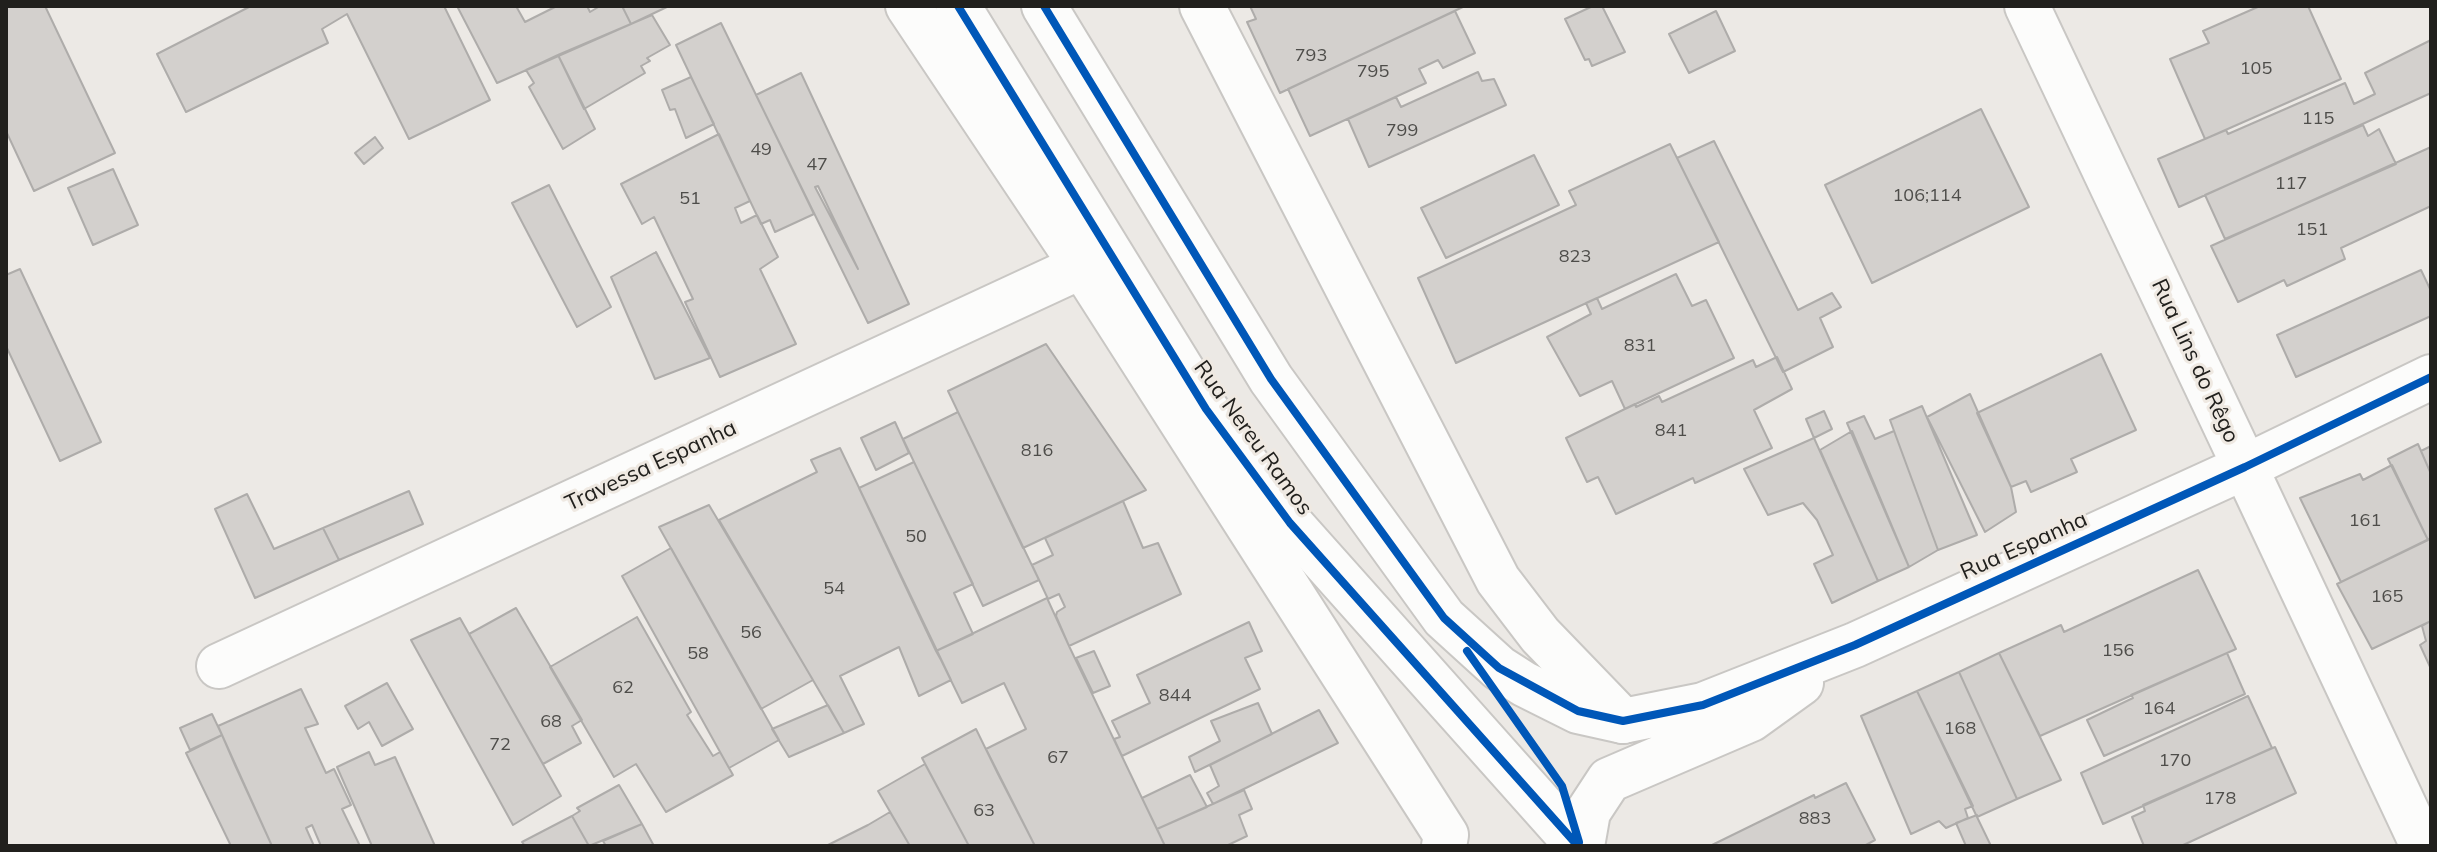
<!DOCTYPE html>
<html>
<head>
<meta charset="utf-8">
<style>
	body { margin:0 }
	#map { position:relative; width:2437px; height:852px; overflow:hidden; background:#ece9e5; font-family:Mulish,sans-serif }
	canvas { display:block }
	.frame { position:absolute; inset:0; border:8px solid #21201d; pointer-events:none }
</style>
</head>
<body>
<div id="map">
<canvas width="2437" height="852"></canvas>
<div class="frame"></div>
</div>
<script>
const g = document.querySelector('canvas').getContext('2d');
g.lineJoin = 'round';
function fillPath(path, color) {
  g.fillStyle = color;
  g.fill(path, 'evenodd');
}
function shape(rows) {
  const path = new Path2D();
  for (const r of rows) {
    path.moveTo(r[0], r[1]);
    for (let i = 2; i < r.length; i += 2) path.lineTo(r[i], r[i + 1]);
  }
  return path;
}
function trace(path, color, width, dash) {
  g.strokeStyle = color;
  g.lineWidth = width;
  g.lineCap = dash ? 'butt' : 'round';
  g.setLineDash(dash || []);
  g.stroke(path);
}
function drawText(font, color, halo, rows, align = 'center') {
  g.font = font + ' Mulish,sans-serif';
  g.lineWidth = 6;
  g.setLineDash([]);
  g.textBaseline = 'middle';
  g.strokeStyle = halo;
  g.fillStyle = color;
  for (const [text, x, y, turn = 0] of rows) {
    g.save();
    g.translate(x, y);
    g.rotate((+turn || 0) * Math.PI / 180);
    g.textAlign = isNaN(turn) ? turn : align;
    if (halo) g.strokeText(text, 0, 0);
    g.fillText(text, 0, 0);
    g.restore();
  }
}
const building = shape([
	[6,6,45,6,115,153,34,191,6,131,6,6],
	[251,6,444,6,490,100,409,139,347,14,322,29,328,43,186,112,157,54,251,6],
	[457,6,516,6,525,22,557,6,587,6,590,12,600,6,622,6,631,24,497,83,457,6],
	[622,6,669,6,631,24,622,6],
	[1250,6,1465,6,1280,93,1247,22,1256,19,1250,6],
	[1593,6,1602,6,1625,52,1592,66,1589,59,1585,60,1565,19,1593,6],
	[2260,6,2308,6,2341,79,2205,139,2170,59,2209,43,2203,31,2260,6],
	[1455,11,1475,53,1443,68,1438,60,1419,69,1426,83,1310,136,1288,89,1455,11],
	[1716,11,1735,51,1689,73,1669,34,1716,11],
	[652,15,670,45,647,58,650,61,641,66,645,73,584,109,558,55,652,15],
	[721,23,814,214,775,232,770,220,761,224,676,45,721,23],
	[2431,40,2431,93,2179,207,2158,159,2226,130,2228,134,2345,83,2354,104,2375,94,2365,73,2431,40],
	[558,55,595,129,563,149,529,87,534,83,526,70,558,55],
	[1478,72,1482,81,1494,79,1506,105,1369,167,1348,119,1396,97,1401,107,1478,72],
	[801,73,909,304,868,323,756,95,801,73],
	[818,186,858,269,815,187,818,186],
	[691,77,714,124,686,138,675,109,670,110,662,90,691,77],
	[1981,109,2029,207,1872,283,1825,185,1981,109],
	[2363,125,2368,136,2379,129,2396,164,2225,239,2205,195,2363,125],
	[719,134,750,201,735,208,741,223,757,215,778,257,760,269,796,344,720,377,685,302,693,299,654,217,642,224,621,184,719,134],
	[375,137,383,148,364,164,355,153,375,137],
	[1714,141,1798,310,1832,293,1841,307,1820,318,1833,347,1783,372,1677,158,1714,141],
	[1670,144,1719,242,1456,363,1418,278,1576,205,1569,191,1670,144],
	[2431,147,2431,206,2341,248,2345,259,2287,286,2284,280,2238,302,2211,246,2431,147],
	[1534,155,1559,205,1446,258,1421,208,1534,155],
	[113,169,138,225,93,245,68,188,113,169],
	[549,185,611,307,577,327,512,203,549,185],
	[656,252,710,358,655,379,611,277,656,252],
	[20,269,101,442,60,461,6,346,6,275,20,269],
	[2421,270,2431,291,2431,316,2296,377,2277,335,2421,270],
	[1676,274,1692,306,1706,300,1734,358,1625,409,1612,381,1580,396,1547,337,1591,314,1586,303,1597,298,1602,309,1676,274],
	[1046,344,1146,490,1023,548,948,391,1046,344],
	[2101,354,2136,430,2071,459,2077,472,2031,492,2026,481,2011,487,1977,413,2101,354],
	[1777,357,1792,389,1754,410,1772,448,1695,483,1693,478,1616,514,1598,477,1587,482,1566,438,1635,404,1636,407,1659,396,1662,402,1753,360,1756,367,1777,357],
	[1970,394,2011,487,2016,512,1985,532,1927,417,1970,394],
	[1922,406,1977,535,1938,550,1890,420,1922,406],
	[1824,411,1832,429,1814,438,1806,419,1824,411],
	[958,412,1039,580,983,606,903,439,958,412],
	[1864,416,1875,439,1894,431,1938,550,1909,567,1847,423,1864,416],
	[895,422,909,453,876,470,861,438,895,422],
	[1852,431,1909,567,1878,581,1820,450,1852,431],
	[1814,438,1878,581,1832,603,1814,564,1833,555,1817,520,1803,503,1768,515,1744,469,1814,438],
	[2418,444,2431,474,2431,538,2428,540,2388,459,2418,444],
	[2431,446,2431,474,2421,451,2431,446],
	[840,448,951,680,919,696,899,647,840,676,864,724,844,733,719,520,817,472,811,460,840,448],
	[914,462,973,584,954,593,973,634,936,651,859,488,914,462],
	[2392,465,2428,540,2341,582,2300,498,2360,474,2363,480,2392,465],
	[409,491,423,524,339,560,323,528,409,491],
	[247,494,274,549,323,528,339,560,255,598,215,509,247,494],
	[1123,501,1143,548,1158,543,1181,594,1069,646,1056,616,1057,612,1065,607,1059,594,1048,599,1032,565,1053,555,1045,538,1123,501],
	[709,505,813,680,761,709,659,527,709,505],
	[2431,538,2431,621,2372,649,2337,584,2431,538],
	[671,548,779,740,729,768,622,576,671,548],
	[2198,570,2236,649,2040,736,1999,653,2061,625,2064,632,2198,570],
	[1047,598,1069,646,1165,846,1035,846,986,749,1026,729,1004,683,962,703,941,660,936,651,1047,598],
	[516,608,582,720,572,726,581,743,543,764,469,634,516,608],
	[637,617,691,712,687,715,713,756,720,752,733,775,666,812,636,764,614,777,550,667,637,617],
	[460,618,561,796,513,825,411,640,460,618],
	[2431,621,2431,669,2420,645,2426,641,2422,626,2431,621],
	[1249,622,1262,651,1245,658,1260,689,1122,756,1114,739,1120,737,1112,721,1150,703,1137,675,1249,622],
	[1094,651,1110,686,1093,693,1076,658,1094,651],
	[1999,653,2061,780,2017,799,1959,672,1999,653],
	[2227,653,2245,694,2104,756,2087,720,2133,698,2131,695,2227,653],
	[1959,672,2017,799,1977,817,1917,691,1959,672],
	[387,683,413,729,382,746,369,722,358,729,345,706,387,683],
	[301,689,318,724,305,728,326,773,334,769,351,805,342,809,360,846,321,846,312,825,306,828,314,846,272,846,218,726,301,689],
	[1917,691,1973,806,1965,809,1968,818,1946,828,1939,821,1911,834,1861,716,1917,691],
	[2248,696,2272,748,2103,824,2081,773,2248,696],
	[1258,703,1272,734,1195,772,1189,757,1220,741,1211,721,1258,703],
	[828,705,844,733,789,757,772,729,828,705],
	[1319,710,1338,743,1213,804,1207,793,1219,786,1210,765,1319,710],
	[212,714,222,735,190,750,180,728,212,714],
	[976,729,998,774,1035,846,969,846,922,758,976,729],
	[222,735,235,765,272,846,231,846,186,753,222,735],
	[2275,747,2296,793,2181,846,2144,846,2132,817,2145,811,2143,805,2275,747],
	[369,752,375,765,395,757,435,846,372,846,337,767,369,752],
	[925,764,969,846,910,846,878,791,925,764],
	[1190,775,1207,807,1157,829,1142,798,1190,775],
	[1846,783,1875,840,1864,846,1710,846,1814,795,1815,798,1846,783],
	[619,785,642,824,589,846,572,816,580,811,577,808,619,785],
	[1244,790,1252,809,1239,815,1247,836,1226,846,1165,846,1157,829,1244,790],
	[890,812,910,846,826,846,868,825,890,812],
	[1977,815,1977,817,1991,846,1966,846,1956,823,1977,815],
	[572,816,589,846,525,846,522,842,572,816],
	[642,824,654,846,606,846,603,841,642,824]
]);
const minor = shape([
	[908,6,1082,266,1446,835,1444,846],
	[1202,6,1498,580,1540,635,1623,721],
	[219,666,1082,266],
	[2423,846,2245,467,2431,377]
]);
const tertiary = shape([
	[958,6,1206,409,1290,523,1578,846],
	[1044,6,1271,379,1444,618,1499,668,1524,684,1578,711,1623,721,1703,705,1855,645,2245,467,2027,6],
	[1582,846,1588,812,1609,780,1751,719,1801,683]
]);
const cycleway = shape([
	[958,6,1206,409,1290,523,1578,846],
	[1044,6,1271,379,1444,618,1499,668,1578,711,1623,721,1703,705,1855,645,2245,467,2431,377],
	[1467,651,1562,786,1579,842]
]);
const numberNames = [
	["793",1311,56],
	["105",2256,69],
	["795",1373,72],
	["115",2318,119],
	["799",1402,131],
	["49",761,150],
	["47",817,165],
	["117",2291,184],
	["106;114",1927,196],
	["51",690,199],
	["151",2312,230],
	["823",1575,257],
	["831",1640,346],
	["841",1671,431],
	["816",1037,451],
	["161",2365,521],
	["50",916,537],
	["54",834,589],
	["165",2387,597],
	["56",751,633],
	["156",2118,651],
	["58",698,654],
	["62",623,688],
	["844",1175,696],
	["164",2159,709],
	["68",551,722],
	["168",1960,729],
	["72",500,745],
	["67",1058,758],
	["170",2175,761],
	["178",2220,799],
	["63",984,811],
	["883",1815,819]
];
const streetNames = [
	["Rua Lins do Rêgo",2195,361,65],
	["Rua Nereu Ramos",1253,438,54],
	["Travessa Espanha",651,466,-25],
	["Rua Espanha",2024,546,-24]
];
fillPath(building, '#d3d0cd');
trace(building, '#aeacaa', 2);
trace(minor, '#c9c7c4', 48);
trace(tertiary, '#c9c7c4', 48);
trace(minor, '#fcfcfb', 44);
trace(tertiary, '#fcfcfb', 44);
trace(cycleway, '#0057b8', 8);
drawText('18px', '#4e4d4a', null, numberNames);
drawText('22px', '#21201d', '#efe9e2', streetNames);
</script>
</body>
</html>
